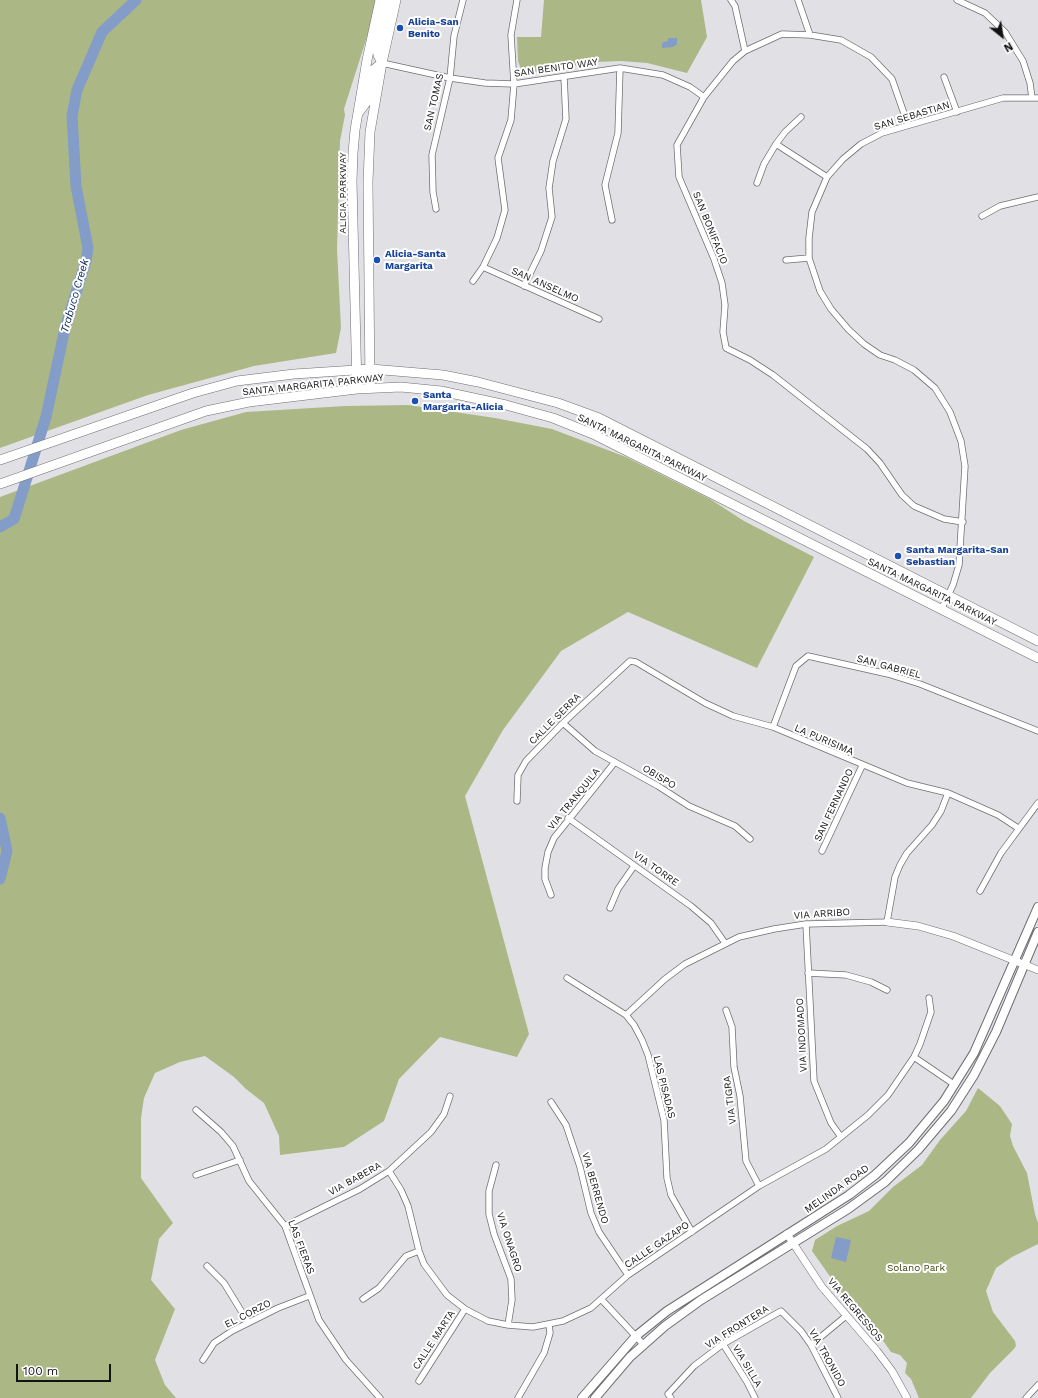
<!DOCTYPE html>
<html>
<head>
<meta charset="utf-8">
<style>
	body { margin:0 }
	#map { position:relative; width:1038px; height:1398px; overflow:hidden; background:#e1e1e5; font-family:"Work Sans",sans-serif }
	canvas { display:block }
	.north { position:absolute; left:982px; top:16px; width:40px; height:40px; -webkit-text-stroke:3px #fff; paint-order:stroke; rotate:150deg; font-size:11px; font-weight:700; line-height:16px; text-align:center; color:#131314 }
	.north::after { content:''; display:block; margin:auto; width:14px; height:18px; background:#131314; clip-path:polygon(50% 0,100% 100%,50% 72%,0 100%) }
	.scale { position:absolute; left:16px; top:1364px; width:95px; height:18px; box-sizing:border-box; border:2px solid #131314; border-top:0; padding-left:5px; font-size:12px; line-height:14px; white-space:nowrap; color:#131314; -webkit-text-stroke:3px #fff; paint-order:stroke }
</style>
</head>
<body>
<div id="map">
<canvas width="1038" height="1398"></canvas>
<div class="north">N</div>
<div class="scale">100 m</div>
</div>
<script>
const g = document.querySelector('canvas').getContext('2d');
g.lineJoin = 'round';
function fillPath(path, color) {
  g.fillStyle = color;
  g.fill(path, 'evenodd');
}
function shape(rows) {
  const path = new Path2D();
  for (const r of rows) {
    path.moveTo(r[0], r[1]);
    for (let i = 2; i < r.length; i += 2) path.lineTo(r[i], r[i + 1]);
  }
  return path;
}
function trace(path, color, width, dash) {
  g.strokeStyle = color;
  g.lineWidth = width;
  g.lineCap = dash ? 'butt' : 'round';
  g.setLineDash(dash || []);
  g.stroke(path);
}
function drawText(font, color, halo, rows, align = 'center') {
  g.font = font + ' "Work Sans",sans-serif';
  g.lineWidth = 4;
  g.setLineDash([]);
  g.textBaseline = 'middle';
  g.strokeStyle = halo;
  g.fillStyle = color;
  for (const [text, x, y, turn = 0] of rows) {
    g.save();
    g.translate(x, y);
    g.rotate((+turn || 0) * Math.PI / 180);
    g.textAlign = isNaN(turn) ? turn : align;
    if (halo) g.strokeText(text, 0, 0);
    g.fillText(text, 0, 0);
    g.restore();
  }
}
const green = shape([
	[0,0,376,0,372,21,344,109,345,115,340,141,337,249,341,328,336,353,254,366,148,395,0,448],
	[544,0,701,0,707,37,687,73,647,63,621,61,595,62,549,70,527,73,522,72,518,61,517,37,541,37],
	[408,405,495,418,552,429,626,457,710,499,744,521,814,557,757,668,628,612,561,651,503,730,465,796,529,1034,517,1057,440,1037,399,1079,384,1121,344,1147,280,1155,279,1136,264,1103,246,1089,234,1077,205,1056,180,1062,155,1073,144,1098,141,1118,141,1178,173,1223,159,1239,151,1280,175,1309,155,1360,165,1385,176,1398,0,1398,0,497,181,430,246,412,345,406],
	[978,1088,1000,1106,1012,1124,1010,1136,1013,1146,1027,1173,1035,1214,1038,1223,1038,1244,1012,1257,996,1268,986,1291,993,1312,1015,1341,1016,1346,1013,1350,990,1373,971,1398,919,1398,911,1379,905,1373,907,1363,900,1355,891,1352,879,1335,863,1319,846,1299,812,1251,815,1240,837,1226,869,1211,893,1187,922,1165,940,1140,966,1111]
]);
const water = shape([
	[668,38,677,38,677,44,673,47,662,48,662,43,668,41],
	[836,1237,851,1240,846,1262,831,1258]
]);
const river = shape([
	[0,527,14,519,46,417,65,328,86,261,88,248,76,186,72,116,77,90,102,32,136,0],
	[0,818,7,851,0,879]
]);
const minor = shape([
	[731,0,735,6,745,51],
	[798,0,810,35],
	[957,0,985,13,1005,32,1023,61,1030,83,1032,98],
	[382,63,450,78,485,83,514,84,620,68,663,75,690,87,704,97],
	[944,77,957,112],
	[908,125,892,79,871,57,841,40,810,35,782,34,745,51,733,61,704,97,677,145,679,177,714,259,722,283,725,305,723,332,726,348,750,360,773,375,867,449,880,463,902,495,914,506,944,519,963,522],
	[776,144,827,177],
	[757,183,764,164,776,144,785,132,801,117],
	[436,209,433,192,432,155,450,78,454,36,463,0],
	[982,216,1000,206,1038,197],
	[612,220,605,185,618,133,620,68],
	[786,260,809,258],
	[483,267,599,319],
	[473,281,483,267,497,238,505,210,498,158,511,120,514,84,511,35,517,0],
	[524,286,541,251,552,217,549,188,553,161,566,119,564,77],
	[942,608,953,585,959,565,965,466,961,441,950,412,935,388,914,370,895,360,880,355,864,344,848,329,831,309,820,291,809,258,809,238,812,212,827,177,843,159,861,144,882,133,1003,98,1038,98],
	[563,723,595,751,658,786,689,806,735,826,750,839],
	[773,727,796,666,808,656,888,674,920,684,1038,731],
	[517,801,518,775,526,761,563,723,630,661,636,662,705,703,733,716,773,727,907,783,948,793,998,815,1018,828],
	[568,818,691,906,711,923,725,943],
	[822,851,862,766],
	[980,891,1001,853,1038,803],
	[551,895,545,879,545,868,548,852,554,838,615,762],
	[610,908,618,889,634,866],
	[806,924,814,1081,831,1123,841,1137],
	[808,973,846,975,871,982,887,990],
	[567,978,626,1015,634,1025,642,1040,648,1055,664,1120,667,1178,671,1195,692,1232],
	[726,1010,732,1027,734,1067,740,1096,746,1161,759,1186],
	[626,1015,665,979,685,964,739,937,774,929,806,924,887,922,895,877,900,865,907,853,932,825,941,811,948,793],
	[914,1057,955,1085],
	[551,1102,566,1125,580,1167,591,1213,599,1232,628,1275],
	[196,1110,221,1132,233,1146,249,1181,285,1226,319,1320,346,1360,380,1398],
	[496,1165,489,1191,489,1214,494,1234,511,1279,512,1300,508,1325],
	[389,1171,401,1190,408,1206,419,1251,424,1264,447,1295,465,1309,488,1321,508,1325,533,1327,563,1321,591,1308,628,1275,759,1186,826,1149,868,1115,888,1095,914,1057,920,1044,931,1012,929,998],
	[196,1175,240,1160],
	[285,1226,360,1189,389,1171,431,1132,444,1114,450,1096],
	[207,1266,224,1283,248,1322],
	[363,1299,379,1288,406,1256,419,1251],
	[601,1299,643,1344],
	[723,1344,747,1382,755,1398],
	[811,1345,846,1316],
	[203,1360,214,1343,232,1331,278,1308,309,1296],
	[419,1381,465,1309],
	[518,1398,544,1353,550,1333,549,1324],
	[671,1398,668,1394,694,1366,723,1344,781,1311,801,1331,811,1345,838,1398],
	[1026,1398,1038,1385]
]);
const tertiary = shape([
	[887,922,918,926,953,936,1038,970],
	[787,1234,822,1287,877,1351,892,1371,907,1398]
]);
const secondary = shape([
	[582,1398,636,1336,667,1311,849,1195,875,1175,909,1143,944,1101,974,1053,1038,907],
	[595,1398,630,1357,665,1326,701,1300,848,1209,885,1182,918,1150,951,1111,974,1075,996,1032,1038,932]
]);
const primary = shape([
	[359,112,368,100,373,70,382,63,378,55,377,49,389,0],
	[370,388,368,182,370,132,382,63,396,0],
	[357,389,352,181,353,153,355,130,367,60,380,0],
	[0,460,193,393,237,381,294,374,371,369,443,375,478,382,558,403,599,418,1038,641],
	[0,484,206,411,249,402,357,389,401,387,441,391,506,405,553,418,593,434,1038,658]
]);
const markers = [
	[400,28,4,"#1a4fb4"],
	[377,260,4,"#1a4fb4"],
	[415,401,4,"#1a4fb4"],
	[898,556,4,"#1a4fb4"]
];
const transitNames = [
	["Alicia-San",408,22],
	["Benito",408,34],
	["Alicia-Santa",385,254],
	["Margarita",385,266],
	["Santa",423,395],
	["Margarita-Alicia",423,407],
	["Santa Margarita-San",906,550],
	["Sebastian",906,562]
];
const streetNames = [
	["SAN BENITO WAY",556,68,-8],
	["SAN TOMAS",434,102,-77],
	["SAN SEBASTIAN",912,116,-17],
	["ALICIA PARKWAY",343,193,-90],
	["SAN BONIFACIO",710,228,68],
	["SAN ANSELMO",545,285,24],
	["SANTA MARGARITA PARKWAY",313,385,-6],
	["SANTA MARGARITA PARKWAY",642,448,26],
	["SANTA MARGARITA PARKWAY",932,592,26],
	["SAN GABRIEL",889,667,15],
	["CALLE SERRA",555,719,-45],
	["LA PURISIMA",824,740,23],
	["OBISPO",659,777,31],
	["VIA TRANQUILA",574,799,-51],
	["SAN FERNANDO",834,805,-65],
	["VIA TORRE",656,869,35],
	["VIA ARRIBO",822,914,-4],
	["VIA INDOMADO",802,1035,-93],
	["LAS PISADAS",664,1087,76],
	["VIA TIGRA",730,1100,-97],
	["VIA BABERA",355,1179,-29],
	["VIA BERRENDO",595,1188,74],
	["MELINDA ROAD",837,1189,-35],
	["VIA ONAGRO",509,1242,72],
	["CALLE GAZAPO",657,1245,-34],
	["LAS FIERAS",301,1247,69],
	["VIA REGRESSOS",855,1310,50],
	["EL CORZO",248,1314,-27],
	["VIA FRONTERA",737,1327,-32],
	["CALLE MARTA",434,1340,-57],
	["VIA TRONIDO",827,1358,61],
	["VIA SILLA",747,1366,59]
];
const parkNames = [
	["Solano Park",916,1268]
];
const waterNames = [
	["Trabuco Creek",75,296,-74]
];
fillPath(green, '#abb886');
fillPath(water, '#839cc8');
trace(river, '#839cc8', 11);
trace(minor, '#6e6f73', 7);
trace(tertiary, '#6e6f73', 8);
trace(secondary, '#6e6f73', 10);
trace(primary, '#6e6f73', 10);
trace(minor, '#fff', 5.5);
trace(tertiary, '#fff', 7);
trace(secondary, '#fff', 8);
trace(primary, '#fff', 9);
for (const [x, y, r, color] of markers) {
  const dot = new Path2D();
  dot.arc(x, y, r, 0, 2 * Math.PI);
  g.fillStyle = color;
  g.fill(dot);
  trace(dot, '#fff', 1.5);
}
drawText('bold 10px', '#164399', '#fff', transitNames, 'left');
drawText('10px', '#131314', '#fff', streetNames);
drawText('10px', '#3f490f', '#fff', parkNames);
drawText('italic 11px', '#0f2b60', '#fff', waterNames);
</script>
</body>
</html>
